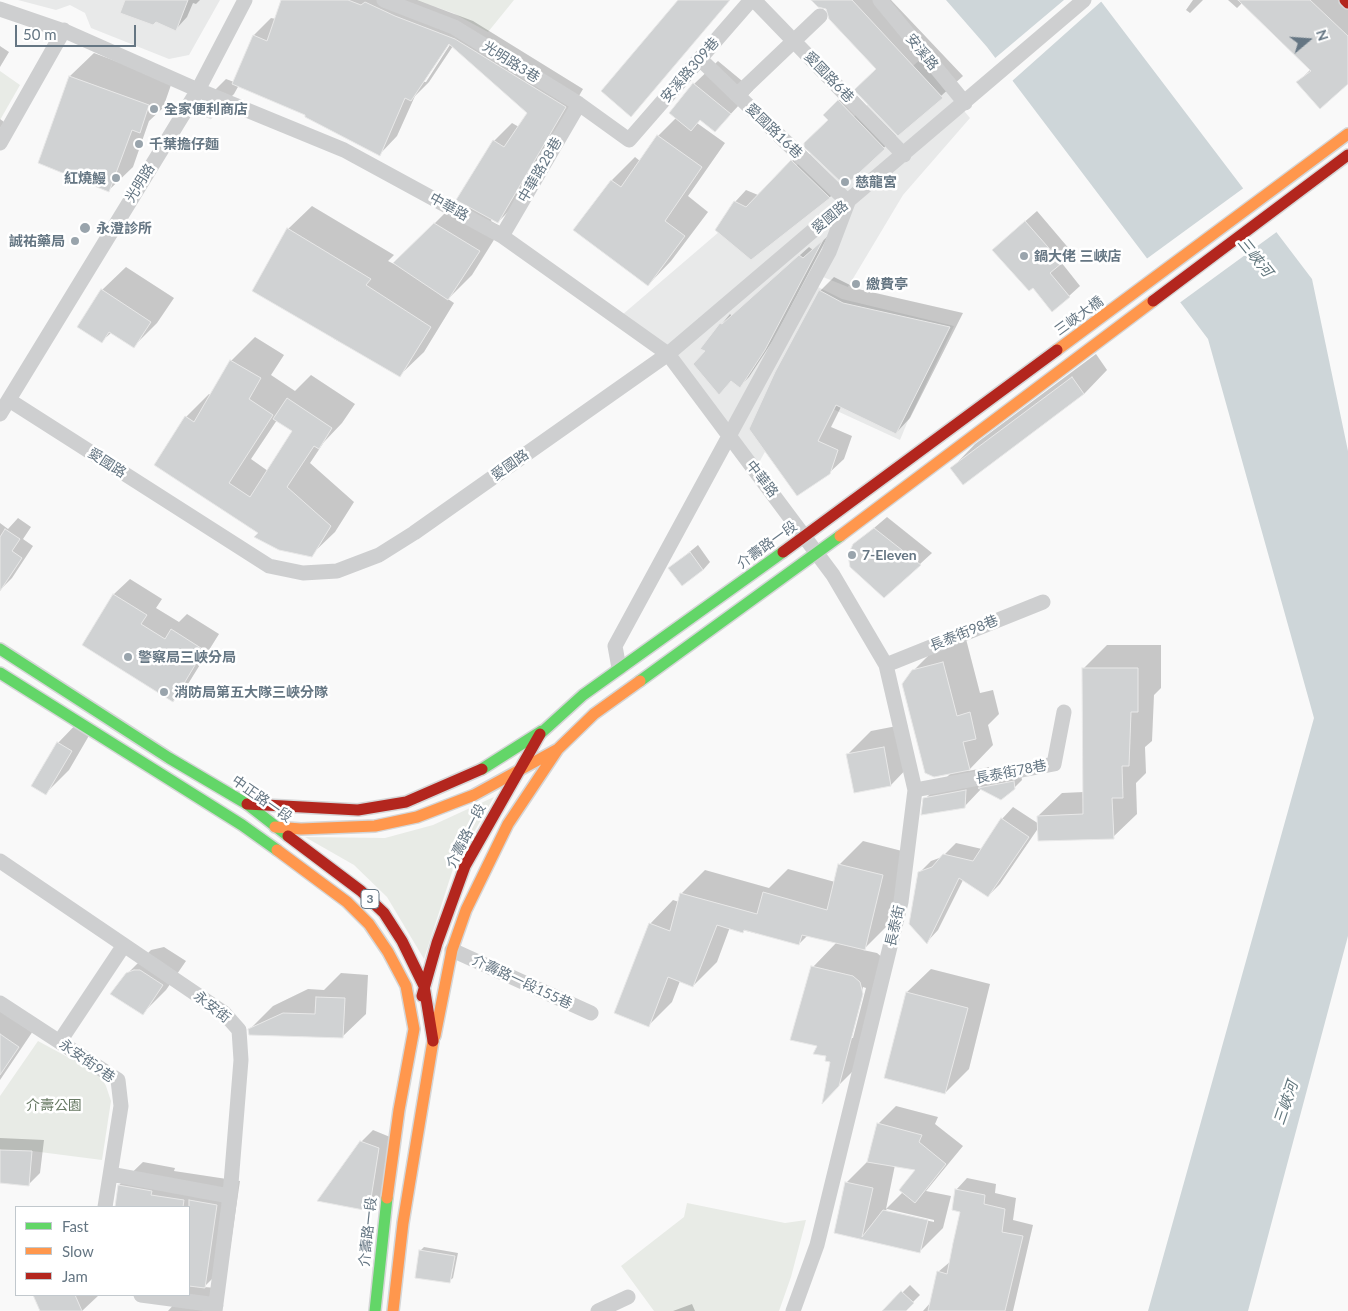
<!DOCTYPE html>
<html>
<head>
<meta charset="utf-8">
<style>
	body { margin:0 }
	#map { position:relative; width:1348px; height:1311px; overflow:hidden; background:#f9f9f9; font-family:Lato,sans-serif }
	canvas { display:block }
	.legend { position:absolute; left:15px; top:1206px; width:175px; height:90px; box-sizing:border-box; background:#fff; border:1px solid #c1c8cd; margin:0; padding:6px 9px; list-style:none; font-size:15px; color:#657683 }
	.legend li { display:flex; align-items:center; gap:10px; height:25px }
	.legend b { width:25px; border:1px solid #c1c8cd }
	.north { position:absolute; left:1283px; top:15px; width:50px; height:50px; -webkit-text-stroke:4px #fff; paint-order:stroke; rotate:72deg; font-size:14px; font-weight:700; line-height:20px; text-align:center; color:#657683 }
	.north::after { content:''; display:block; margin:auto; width:18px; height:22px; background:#657683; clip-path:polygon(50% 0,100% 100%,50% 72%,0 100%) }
	.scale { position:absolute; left:15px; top:25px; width:121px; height:22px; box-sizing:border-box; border:2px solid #657683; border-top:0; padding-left:6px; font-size:15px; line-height:18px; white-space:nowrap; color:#657683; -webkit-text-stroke:4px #fff; paint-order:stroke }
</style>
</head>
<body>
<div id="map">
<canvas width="1348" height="1311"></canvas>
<ul class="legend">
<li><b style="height:6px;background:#63d668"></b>Fast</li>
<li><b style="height:6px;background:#ff974d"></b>Slow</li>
<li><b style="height:6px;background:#b3261e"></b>Jam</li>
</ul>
<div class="north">N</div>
<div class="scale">50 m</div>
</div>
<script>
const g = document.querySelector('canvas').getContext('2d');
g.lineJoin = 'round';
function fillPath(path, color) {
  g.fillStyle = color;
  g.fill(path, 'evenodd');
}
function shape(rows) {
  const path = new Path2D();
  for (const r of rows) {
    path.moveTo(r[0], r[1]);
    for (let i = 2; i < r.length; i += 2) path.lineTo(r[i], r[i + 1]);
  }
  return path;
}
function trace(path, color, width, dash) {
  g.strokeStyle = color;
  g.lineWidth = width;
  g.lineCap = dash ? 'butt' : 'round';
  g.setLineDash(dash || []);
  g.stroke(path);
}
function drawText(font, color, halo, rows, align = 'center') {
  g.font = font + ' Lato,"Noto Sans TC",sans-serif';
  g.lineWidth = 5;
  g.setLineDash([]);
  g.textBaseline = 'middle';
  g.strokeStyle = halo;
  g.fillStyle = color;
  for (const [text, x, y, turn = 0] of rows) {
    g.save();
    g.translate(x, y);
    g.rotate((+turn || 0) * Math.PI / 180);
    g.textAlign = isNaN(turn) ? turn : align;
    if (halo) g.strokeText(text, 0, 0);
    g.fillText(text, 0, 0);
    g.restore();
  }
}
const built = shape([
	[18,0,220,0,189,55,169,59,91,28,85,13,70,5,56,10],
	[921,59,970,118,903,195,848,287,823,277,818,287,842,299,954,326,907,423,900,440,798,393,757,466,668,348,622,315]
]);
const green = shape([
	[416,0,514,0,488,32,453,13],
	[0,71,20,85,0,120],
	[494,797,453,869,424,959,387,897,354,865,305,837,385,838,433,825],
	[38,1041,99,1074,106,1086,111,1101,102,1160,32,1151,0,1150,0,1096],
	[687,1203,785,1223,806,1220,791,1277,779,1311,654,1311,621,1266,684,1217]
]);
const water = shape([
	[946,0,1100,0,1312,279,1348,451,1348,936,1248,1311,1148,1311,1314,718,1208,339,987,47]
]);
const pier = shape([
	[1064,0,1103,0,1011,82,994,59],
	[1245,187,1278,231,1178,304,1145,260]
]);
const shadow = shape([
	[126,0,200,0,196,4,193,3,187,17,176,29],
	[282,0,417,0,473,21,583,89,516,204,498,222,492,219,491,221,502,227,472,275,448,299,454,303,424,352,400,375,334,339,336,337,288,229,312,206,394,255,388,261,394,264,458,200,494,141,512,123,519,127,529,113,453,46,429,82,415,96,397,136,380,154,307,114,239,85,234,94,210,118,203,102,226,79,234,82,254,35,271,18,276,19],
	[451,39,453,40,426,82,423,82],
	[680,0,730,0,631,115],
	[813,0,891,0,963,76,899,134,877,68,827,8],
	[1193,0,1203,0,1190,13,1186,10],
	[1228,0,1344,0,1348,4,1348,83,1298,82,1311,69,1243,2,1237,8],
	[0,46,9,52,0,67],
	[94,53,172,82,163,108,149,121,133,167,109,190,39,162,70,76],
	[718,61,753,90,715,131,701,119,697,123,725,143,688,196,708,212,671,261,648,285,612,180,635,157,640,161,658,136,676,118,694,84],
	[850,89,896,136,845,185,830,120,825,115],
	[0,119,4,122,0,129],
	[804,149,841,186,830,197,751,258,735,202,746,190,758,195],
	[1037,211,1071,251,1061,262,1080,286,1069,296,1005,239],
	[828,236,774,339,749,377,740,386,732,380,720,393,707,351,702,348,730,314,732,316,809,247,813,250],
	[126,267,174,298,157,323,134,346,112,332,101,342,102,290],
	[834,277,858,289,963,313,910,418,896,433,841,407,831,427,852,436,844,459,829,473,797,494,820,291],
	[255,337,284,355,271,375,295,391,311,375,355,404,342,423,324,442,310,463,354,502,335,532,311,555,260,532,186,417,209,394,211,395,231,361],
	[277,420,294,431,268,471,251,459],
	[1096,354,1107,370,1084,394,952,468,975,444],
	[887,517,932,553,884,597,854,545],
	[18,518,31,527,23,539,33,546,12,578,0,590,0,523,8,529],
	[698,545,710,562,703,570,670,568],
	[130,579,162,599,156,608,179,622,187,614,219,634,188,684,173,700,83,645,114,594],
	[966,639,980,693,993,690,999,714,988,725,993,745,968,771,989,767,988,780,1021,774,1022,780,1014,788,982,788,964,807,925,799,951,773,913,671,937,647],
	[1107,645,1161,645,1161,688,1154,695,1152,741,1145,747,1146,773,1136,783,1137,814,1113,837,1039,827,1000,884,988,896,963,880,938,930,927,942,919,873,931,861,942,857,956,843,982,849,1002,819,1013,807,1039,824,1038,816,1062,793,1084,792,1083,669],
	[81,719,94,727,69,770,45,794,58,743],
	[907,724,914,761,891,785,847,755,871,731],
	[863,841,906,852,888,925,863,950,877,953,883,958,863,1061,824,1100,832,1061,819,1045,813,967,837,942,808,935,799,944,730,927,717,962,693,986,680,981,672,1002,649,1025,650,924,673,900,679,902,681,894,705,870,769,888,788,869,835,882,839,865],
	[863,987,866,988,853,1038,850,1038],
	[164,947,186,961,166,990,143,1013,127,974,151,950],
	[931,969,990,984,969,1069,945,1093,885,1077,907,992],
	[341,973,368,975,366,1014,342,1037,250,1029,273,1006,308,989,324,990],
	[0,1008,33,1031,0,1080],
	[896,1106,938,1117,935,1124,963,1146,926,1191,951,1196,943,1228,920,1251,835,1232,846,1183,869,1160,878,1124],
	[895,1165,917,1169,903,1192,886,1209],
	[887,1209,934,1220,934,1222,885,1211],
	[373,1130,390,1137,381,1198,369,1209,361,1142],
	[0,1138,44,1140,40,1173,28,1185,0,1182],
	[143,1162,175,1168,174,1171,240,1181,228,1263,204,1287,217,1288,219,1311,168,1311,182,1295,189,1295,189,1207,115,1207,119,1185],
	[967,1178,996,1184,995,1193,1016,1198,1013,1220,1033,1225,1013,1311,923,1311,931,1302,938,1272,951,1261,962,1211,956,1190],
	[424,1247,458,1253,453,1278,449,1281,420,1251],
	[910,1285,920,1295,904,1311,884,1311],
	[34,1295,99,1295,82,1311,42,1311],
	[692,1304,695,1311,673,1311]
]);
const building = shape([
	[125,0,188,0,176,31,156,22,153,25,120,13,125,0],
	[281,0,348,0,361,5,365,2,395,16,455,39,566,107,498,223,456,200,493,140,504,147,527,113,449,44,411,101,405,98,380,156,305,117,305,115,232,84,253,35,267,41,281,0],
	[678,0,730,0,631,117,601,91,678,0],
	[811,0,852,0,943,98,898,136,854,90,876,69,829,19,826,9,818,7,811,0],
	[1238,0,1310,0,1348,36,1348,84,1320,109,1296,82,1311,71,1238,0],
	[69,76,149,105,140,133,132,130,109,192,38,163,69,76],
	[693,83,731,114,715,132,700,120,691,131,669,113,693,83],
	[838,100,885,149,845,186,804,147,804,143,828,120,823,115,838,100],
	[202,102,217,108,211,119,195,112,202,102],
	[657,135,702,167,665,221,685,236,648,286,573,230,611,180,621,187,657,135],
	[791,160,830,198,751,260,715,230,734,201,746,207,791,160],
	[1025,221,1062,263,1050,273,1070,297,1052,312,1033,288,1029,291,992,250,1025,221],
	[434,223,480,251,448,300,393,263,434,223],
	[287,228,371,279,366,285,431,327,400,377,252,291,287,228],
	[823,240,765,350,740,388,731,381,719,395,693,364,705,351,700,349,720,323,722,324,799,255,803,258,823,240],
	[101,289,151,322,134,348,109,332,102,343,77,327,101,289],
	[819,290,843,303,950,327,896,434,836,405,818,441,838,450,830,474,797,496,749,429,775,372,819,290],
	[230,360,261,378,249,399,273,415,229,483,250,497,292,431,273,419,287,398,332,428,319,449,314,446,287,487,331,526,312,557,279,550,254,537,258,533,154,465,185,416,194,422,230,360],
	[1072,377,1084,394,963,485,950,468,1072,377],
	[874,528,921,565,884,598,850,567,848,555,853,544,874,528],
	[5,529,20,539,12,551,22,558,0,591,0,537,5,529],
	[690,552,703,570,682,586,668,568,690,552],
	[113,594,147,615,141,624,165,639,171,629,204,650,173,702,82,645,113,594],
	[943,662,957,716,970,712,976,739,963,742,970,770,934,777,925,773,902,684,912,670,943,662],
	[1082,668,1138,668,1138,712,1131,712,1129,766,1122,766,1123,798,1112,798,1114,839,1038,841,1037,816,1083,814,1082,668],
	[57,742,72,751,46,795,31,786,57,742],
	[884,747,891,786,854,793,846,754,884,747],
	[1014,781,1015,789,1001,800,978,788,1014,781],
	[966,790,965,808,921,815,923,798,966,790],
	[1001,818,1029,837,988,897,959,878,927,944,909,924,918,872,932,867,943,854,973,861,1001,818],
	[838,864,883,875,865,950,802,935,799,945,744,930,743,933,717,925,693,987,668,977,649,1027,614,1013,649,923,670,931,680,893,757,914,763,892,827,910,838,864],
	[811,966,853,976,860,982,863,994,839,1086,822,1104,830,1062,825,1061,826,1056,813,1054,817,1046,790,1040,811,966],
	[134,970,140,970,163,985,143,1015,110,994,126,973,134,970],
	[906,992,968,1008,945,1094,884,1078,906,992],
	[316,997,345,998,343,1038,249,1035,248,1029,283,1013,315,1014,316,997],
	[0,1034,19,1047,0,1075,0,1034],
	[877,1123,922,1135,919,1142,946,1164,915,1203,899,1190,915,1170,867,1162,877,1123],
	[360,1141,379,1148,369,1211,317,1201,360,1141],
	[0,1150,32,1151,29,1186,0,1183,0,1150],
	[845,1182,873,1188,862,1237,883,1210,928,1220,920,1253,834,1233,845,1182],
	[118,1185,152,1191,151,1195,184,1200,183,1207,115,1207,118,1185],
	[955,1189,985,1195,984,1204,1005,1209,1002,1232,1023,1236,1005,1311,928,1311,937,1271,947,1274,953,1243,960,1212,952,1210,955,1189],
	[189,1200,217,1205,205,1288,189,1286,189,1200],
	[419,1250,455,1256,450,1283,415,1278,419,1250],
	[901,1291,914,1303,906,1311,882,1311,901,1291],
	[33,1295,75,1295,82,1311,40,1311,33,1295]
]);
const street = shape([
	[384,0,454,27,579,104,629,140,751,0],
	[754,0,904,155],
	[880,0,965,103],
	[0,9,67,32,198,90,344,150,502,236,668,354,833,575,886,665,915,790,901,902,817,1245,793,1311],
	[737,95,820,16],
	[0,143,64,30],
	[502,236,579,104],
	[9,400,269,566,303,573,337,571,379,555,414,533,668,354,1084,0],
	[0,414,198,90,245,0],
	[886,665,1043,602],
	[619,668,615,646,829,252,848,202,700,59],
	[915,790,1054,764,1064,712],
	[0,861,224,1013,239,1030,241,1060,230,1196,215,1311],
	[452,950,591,1013],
	[0,1003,118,1080,121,1106,105,1207],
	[60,1041,124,945],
	[111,1174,230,1196],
	[141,1295,216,1305],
	[598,1311,628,1297]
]);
const fast = shape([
	[0,649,169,758,247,804,288,836],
	[0,673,242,825,277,850],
	[640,681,840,536],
	[540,734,583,695,783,552],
	[482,769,542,731],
	[375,1311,387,1198]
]);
const slow = shape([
	[1057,350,1348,134],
	[840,536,1153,301],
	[275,827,301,829,375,826,417,817,474,795,558,749],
	[277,850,347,902,369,924,388,952,406,986,414,1029,399,1110,387,1198],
	[435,1036,452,950,466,910,508,824,558,749,594,714,640,681],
	[393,1311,403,1223,433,1041]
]);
const jam = shape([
	[1345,0,1348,3],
	[1153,301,1348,155],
	[783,552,1057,350],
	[247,804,358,810,406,802,482,769],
	[288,836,361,891,384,913,402,941,424,986,433,1041],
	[422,996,437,943,465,866,540,734]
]);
const markers = [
	[154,109,5,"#99a4ac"],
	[139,144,5,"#99a4ac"],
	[116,178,5,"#99a4ac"],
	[845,182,5,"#99a4ac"],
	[85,228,6,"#99a4ac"],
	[75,241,5,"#99a4ac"],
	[1024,256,5,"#99a4ac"],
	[856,284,5,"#99a4ac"],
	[852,555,5,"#99a4ac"],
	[128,657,5,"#99a4ac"],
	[164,692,5,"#99a4ac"]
];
const shields = [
	[370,899,18]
];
const shieldNames = [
	["3",370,899]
];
const streetNames = [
	["安溪路",922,52,51],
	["光明路3巷",511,62,32],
	["安溪路309巷",690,70,-49],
	["愛國路6巷",829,77,46],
	["愛國路16巷",774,131,44],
	["中華路28巷",540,170,-60],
	["光明路",140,183,-58],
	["中華路",449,207,29],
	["愛國路",830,217,-40],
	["三峽大橋",1079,316,-36],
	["愛國路",107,463,33],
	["愛國路",510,465,-35],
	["中華路",762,479,52],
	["介壽路一段",767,545,-36],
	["長泰街98巷",964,633,-22],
	["長泰街78巷",1011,772,-11],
	["中正路一段",262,799,35],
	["介壽路一段",466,836,-63],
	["長泰街",895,926,-77],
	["介壽路一段155巷",522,982,25],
	["永安街",212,1007,38],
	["永安街9巷",87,1061,35],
	["介壽路一段",368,1232,-84]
];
const poiNames = [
	["全家便利商店",164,109],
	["千葉擔仔麵",149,144],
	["紅燒鰻",106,178,"right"],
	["慈龍宮",855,182],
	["永澄診所",96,228],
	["誠祐藥局",65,241,"right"],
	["鍋大佬 三峽店",1034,256],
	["繳費亭",866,284],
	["7-Eleven",862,555],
	["警察局三峽分局",138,657],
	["消防局第五大隊三峽分隊",174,692]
];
const parkNames = [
	["介壽公園",54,1105]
];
const waterNames = [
	["三峽河",1255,257,51],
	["三峽河",1286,1103,-71]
];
fillPath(built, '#e8e9e9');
fillPath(green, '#e8ebe6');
fillPath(water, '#ced6d9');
fillPath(pier, '#f9f9f9');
fillPath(shadow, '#0003');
fillPath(building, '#d0d2d3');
trace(building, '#e8e8e8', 1);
trace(fast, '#d5d6d7', 14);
trace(slow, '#d5d6d7', 14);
trace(jam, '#d5d6d7', 14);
trace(street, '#cecfd0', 15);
trace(fast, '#63d668', 11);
trace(slow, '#ff974d', 11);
trace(jam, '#b3261e', 11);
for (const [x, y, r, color] of markers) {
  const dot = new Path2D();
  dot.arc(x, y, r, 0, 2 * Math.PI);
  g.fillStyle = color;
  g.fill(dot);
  trace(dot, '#fff', 2);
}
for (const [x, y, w] of shields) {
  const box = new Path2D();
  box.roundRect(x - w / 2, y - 9.5, w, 19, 4);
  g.fillStyle = '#fff';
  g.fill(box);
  trace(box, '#657683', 1);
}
drawText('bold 12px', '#657683', null, shieldNames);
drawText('14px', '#657683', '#fff', streetNames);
drawText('bold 14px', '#657683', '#fff', poiNames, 'left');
drawText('14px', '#687a64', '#fff', parkNames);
drawText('italic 15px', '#60757c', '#fff', waterNames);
</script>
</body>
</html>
